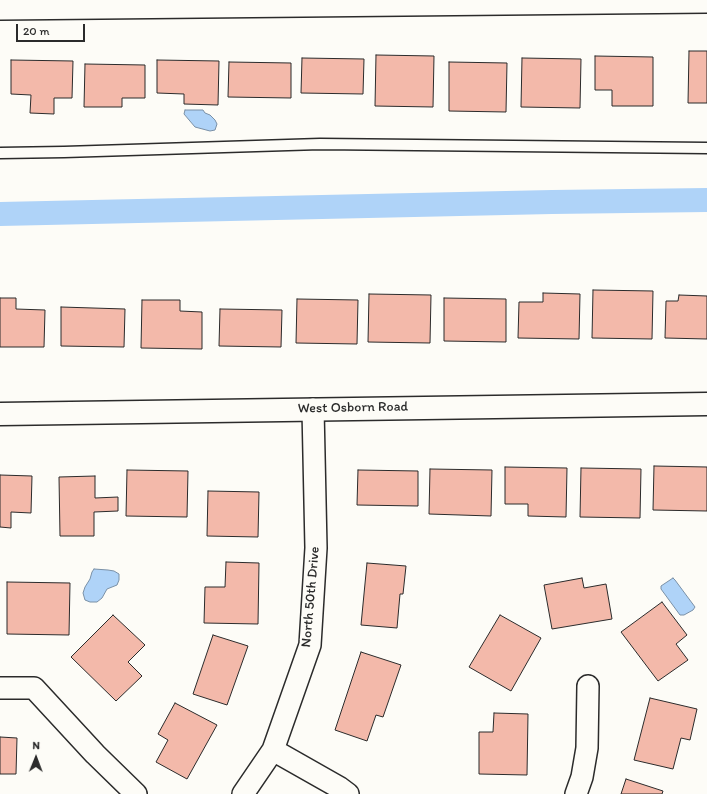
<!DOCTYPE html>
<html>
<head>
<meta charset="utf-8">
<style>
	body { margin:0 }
	#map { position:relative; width:707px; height:794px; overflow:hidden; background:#fdfcf7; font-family:Itim,sans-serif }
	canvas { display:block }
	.north { position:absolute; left:16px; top:738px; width:40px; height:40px; -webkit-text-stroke:3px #fdfcf7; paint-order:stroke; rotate:1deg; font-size:11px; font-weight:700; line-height:16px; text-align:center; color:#2b2b2b }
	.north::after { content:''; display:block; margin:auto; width:14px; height:18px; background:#2b2b2b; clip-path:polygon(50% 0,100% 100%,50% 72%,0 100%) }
	.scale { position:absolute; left:16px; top:24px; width:69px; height:18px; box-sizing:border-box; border:2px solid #2b2b2b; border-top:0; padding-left:5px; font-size:12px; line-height:14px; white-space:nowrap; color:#2b2b2b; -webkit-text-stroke:3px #fdfcf7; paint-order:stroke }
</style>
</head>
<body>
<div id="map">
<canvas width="707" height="794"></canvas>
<div class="north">N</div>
<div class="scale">20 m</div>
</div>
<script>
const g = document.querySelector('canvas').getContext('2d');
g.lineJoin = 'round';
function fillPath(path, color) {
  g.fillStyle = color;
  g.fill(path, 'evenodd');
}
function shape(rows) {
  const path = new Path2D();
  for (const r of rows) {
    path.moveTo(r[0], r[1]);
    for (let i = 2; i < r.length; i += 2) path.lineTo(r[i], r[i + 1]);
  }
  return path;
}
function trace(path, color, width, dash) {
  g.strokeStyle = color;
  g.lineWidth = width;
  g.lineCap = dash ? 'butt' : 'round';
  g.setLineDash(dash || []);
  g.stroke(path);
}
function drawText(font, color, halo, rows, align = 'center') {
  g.font = font + ' Itim,sans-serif';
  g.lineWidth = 4;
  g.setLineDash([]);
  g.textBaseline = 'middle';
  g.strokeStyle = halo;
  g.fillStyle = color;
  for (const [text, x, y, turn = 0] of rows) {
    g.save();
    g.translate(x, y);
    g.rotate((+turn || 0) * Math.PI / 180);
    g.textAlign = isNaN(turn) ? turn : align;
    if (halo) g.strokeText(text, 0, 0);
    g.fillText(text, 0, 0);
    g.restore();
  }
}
const water = shape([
	[185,110,203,110,205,113,210,115,215,120,217,124,215,130,210,131,195,127,184,114,185,110],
	[94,569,108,570,114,571,119,574,119,580,117,585,107,589,102,598,97,602,90,602,85,600,83,593,85,587,90,579,92,572,94,569],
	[673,578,675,580,695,607,693,610,684,615,680,615,661,589,661,586,673,578]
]);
const canal = shape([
	[0,214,552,202,707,200]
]);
const building = shape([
	[689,51,707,51,707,103,688,103,689,51],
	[376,55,434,56,433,107,375,106,376,55],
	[595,56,653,57,653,106,612,106,612,90,595,90,595,56],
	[302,58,364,59,363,94,301,93,302,58],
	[522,58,581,59,580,108,521,107,522,58],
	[11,60,73,61,72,98,54,98,54,114,30,113,31,95,11,94,11,60],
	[157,60,219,61,218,105,184,104,184,94,157,93,157,60],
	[229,62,291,63,291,98,228,97,229,62],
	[449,62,507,63,506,112,449,111,449,62],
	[85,64,145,65,145,98,122,98,122,107,84,107,85,64],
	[593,290,653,291,652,339,592,338,593,290],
	[543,293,580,294,579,339,518,338,519,302,543,302,543,293],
	[369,294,431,295,430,343,368,342,369,294],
	[679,295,707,296,707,339,665,338,666,301,678,301,679,295],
	[0,298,16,298,16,309,45,310,44,347,0,347,0,298],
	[444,298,506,299,506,342,444,341,444,298],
	[297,299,358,300,357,344,296,343,297,299],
	[142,300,180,300,180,311,202,312,202,349,141,348,142,300],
	[61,307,125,309,124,347,61,346,61,307],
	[220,309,282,310,281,347,219,346,220,309],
	[654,466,707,467,707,511,653,510,654,466],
	[505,467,567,468,566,517,528,516,528,504,505,504,505,467],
	[581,468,641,469,640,518,580,517,581,468],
	[430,469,492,470,491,516,429,514,430,469],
	[127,470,188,471,187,517,126,516,127,470],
	[358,470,418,471,418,506,357,505,358,470],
	[0,475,32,476,31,513,11,512,11,528,0,527,0,475],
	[95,476,95,498,118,497,118,511,94,512,94,536,60,536,59,477,95,476],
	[208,491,259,492,258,537,207,536,208,491],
	[226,562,259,563,258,624,204,623,205,587,225,587,226,562],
	[367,563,406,566,403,594,400,594,397,628,361,625,367,563],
	[582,578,584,588,606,584,612,619,552,629,544,585,582,578],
	[7,582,70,583,69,635,7,634,7,582],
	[662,602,687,635,676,644,688,660,658,681,621,632,662,602],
	[113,615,145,645,128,662,142,676,116,701,71,657,113,615],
	[500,615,541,638,511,691,469,667,500,615],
	[213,635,248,646,227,705,193,694,213,635],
	[361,652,401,665,383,717,376,715,367,741,335,730,361,652],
	[650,698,697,709,690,740,681,738,673,769,634,760,650,698],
	[175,703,217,725,187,779,156,762,168,740,158,734,175,703],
	[494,713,528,714,527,775,479,774,479,732,493,732,494,713],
	[0,737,17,738,16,774,0,774,0,737],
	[626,779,663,791,662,794,621,794,626,779]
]);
const service = shape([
	[0,153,64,152,320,144,707,148]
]);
const minor = shape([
	[0,9,707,2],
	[0,688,34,688,95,754,136,794],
	[273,750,340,788,348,794],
	[243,794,273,750,310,645,316,548,313,409],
	[576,794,582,777,587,748,588,686]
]);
const tertiary = shape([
	[0,414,707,404]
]);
const streetNames = [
	["West Osborn Road",353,408,-1],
	["North 50th Drive",311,597,-85]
];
fillPath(water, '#afd3f8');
trace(water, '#7a90a6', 1);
trace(canal, '#afd3f8', 24);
fillPath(building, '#f3b9aa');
trace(building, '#2b2b2b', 1);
trace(service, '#2b2b2b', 13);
trace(minor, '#2b2b2b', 24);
trace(tertiary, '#2b2b2b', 25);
trace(service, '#fdfcf7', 10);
trace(minor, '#fdfcf7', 21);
trace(tertiary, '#fdfcf7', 22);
drawText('14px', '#2b2b2b', '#fdfcf7', streetNames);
</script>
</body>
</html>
